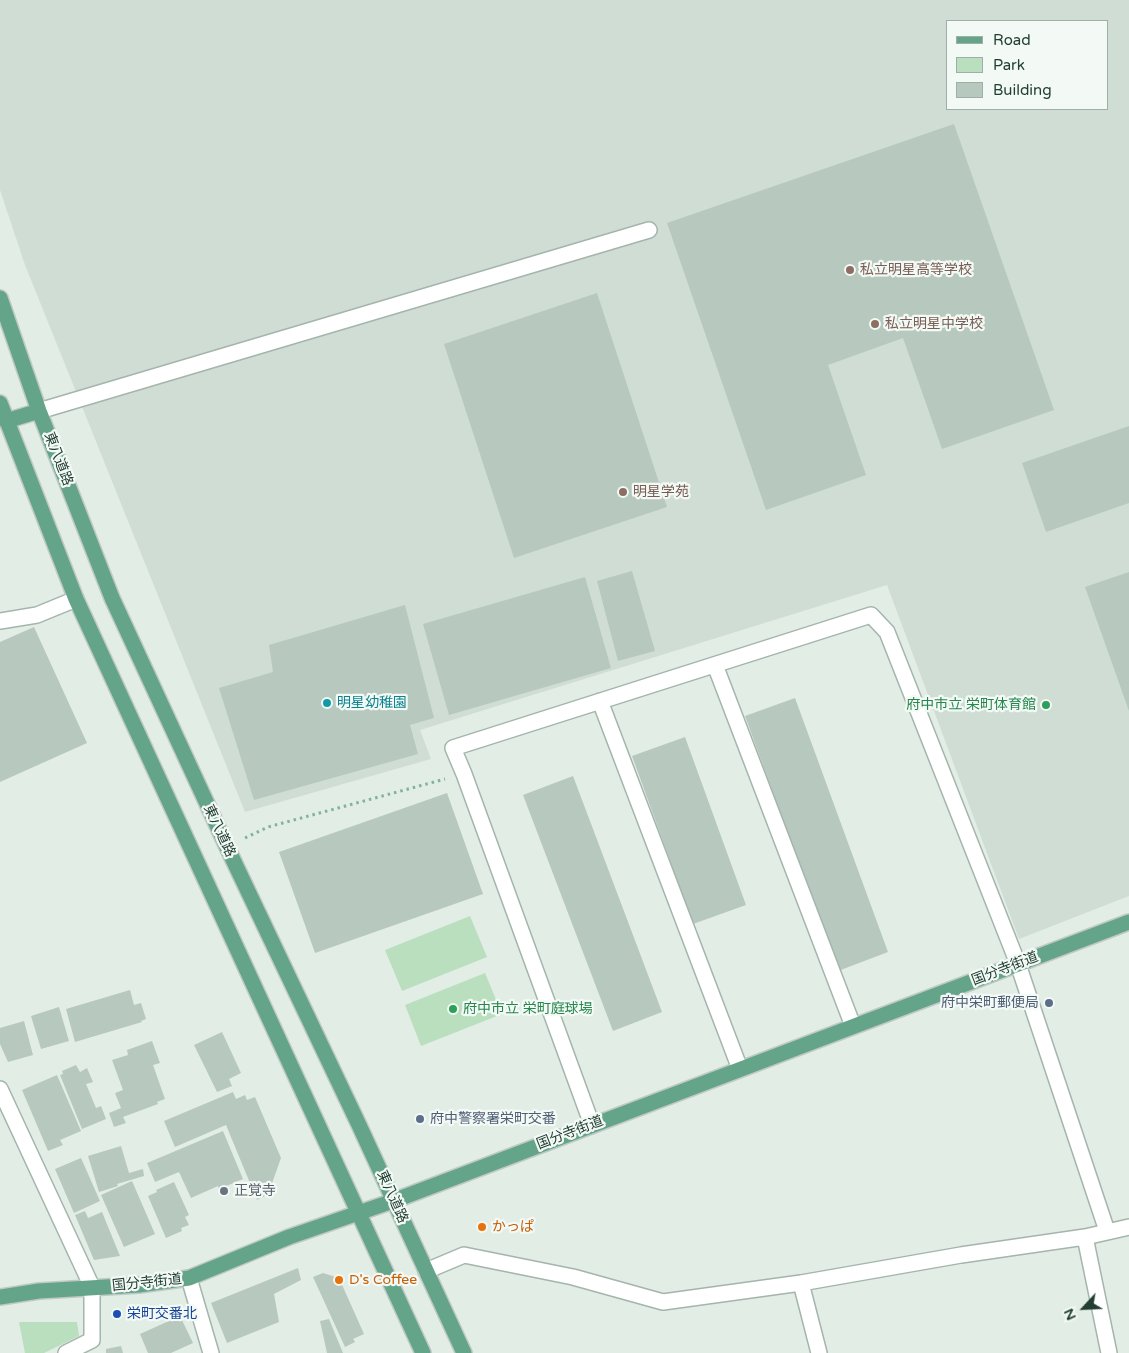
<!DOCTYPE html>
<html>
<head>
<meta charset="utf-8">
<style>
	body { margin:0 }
	#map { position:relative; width:1129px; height:1353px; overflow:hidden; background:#e2ede6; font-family:"Varela Round",sans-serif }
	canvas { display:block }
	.legend { position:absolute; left:946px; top:20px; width:162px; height:90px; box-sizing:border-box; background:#f3f9f5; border:1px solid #9fafa7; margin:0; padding:6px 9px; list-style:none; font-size:15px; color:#213f32 }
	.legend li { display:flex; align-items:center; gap:10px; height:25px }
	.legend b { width:25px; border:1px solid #9fafa7 }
	.north { position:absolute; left:1059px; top:1283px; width:50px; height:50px; -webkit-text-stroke:4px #f3f9f5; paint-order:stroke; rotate:245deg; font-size:14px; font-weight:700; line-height:20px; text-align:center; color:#213f32 }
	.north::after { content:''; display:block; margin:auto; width:18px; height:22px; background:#213f32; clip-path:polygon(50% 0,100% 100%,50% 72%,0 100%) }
</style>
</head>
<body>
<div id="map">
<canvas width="1129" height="1353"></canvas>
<ul class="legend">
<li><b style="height:6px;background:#64a58a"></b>Road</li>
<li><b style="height:14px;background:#badfbe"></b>Park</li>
<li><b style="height:14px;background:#b7c8bf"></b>Building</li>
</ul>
<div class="north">N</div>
</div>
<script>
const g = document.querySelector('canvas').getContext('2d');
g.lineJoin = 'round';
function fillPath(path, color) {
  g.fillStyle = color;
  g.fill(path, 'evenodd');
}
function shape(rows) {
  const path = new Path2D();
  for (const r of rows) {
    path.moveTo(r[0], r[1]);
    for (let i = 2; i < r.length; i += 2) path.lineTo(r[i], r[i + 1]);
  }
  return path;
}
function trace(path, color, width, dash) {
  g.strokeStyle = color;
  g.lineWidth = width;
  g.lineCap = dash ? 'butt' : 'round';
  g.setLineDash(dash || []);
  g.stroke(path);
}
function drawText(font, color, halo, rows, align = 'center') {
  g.font = font + ' "Varela Round","Noto Sans JP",sans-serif';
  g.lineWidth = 4.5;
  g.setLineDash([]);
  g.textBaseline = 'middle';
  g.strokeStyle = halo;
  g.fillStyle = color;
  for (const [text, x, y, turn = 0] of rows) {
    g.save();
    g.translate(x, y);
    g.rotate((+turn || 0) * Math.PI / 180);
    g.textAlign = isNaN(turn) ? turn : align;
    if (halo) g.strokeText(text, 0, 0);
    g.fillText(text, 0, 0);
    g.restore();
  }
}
const built = shape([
	[0,0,1129,0,1129,896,1019,939,887,585,420,730,431,759,245,812,25,265,0,190],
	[948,21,1108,21,1108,109,948,109]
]);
const green = shape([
	[470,916,487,957,402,991,385,950],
	[485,973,502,1014,421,1046,405,1005],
	[19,1322,77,1322,79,1336,44,1353,25,1353]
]);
const building = shape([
	[954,124,1054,410,942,449,903,338,828,365,866,475,766,510,667,223],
	[597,293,667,507,514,558,444,344],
	[1129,426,1129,503,1046,532,1022,463],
	[632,571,655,651,618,661,597,581],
	[1129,572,1129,711,1085,587],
	[585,577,611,668,449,715,423,624],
	[405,605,434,718,410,725,418,754,254,800,219,688,273,672,269,645],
	[34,627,87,743,0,782,0,642],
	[795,698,888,952,838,971,745,716],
	[685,737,746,905,693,924,632,756],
	[573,776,662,1012,613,1031,523,795],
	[447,793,483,894,315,953,279,852],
	[130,990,134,1005,141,1003,146,1019,141,1021,142,1022,75,1042,66,1009],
	[59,1007,69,1041,41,1049,31,1016],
	[24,1021,33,1055,8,1062,0,1044,0,1028],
	[222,1032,241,1073,229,1079,232,1086,217,1092,194,1045],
	[152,1041,160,1063,153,1065,165,1099,157,1102,158,1104,123,1117,126,1123,114,1127,109,1113,121,1108,115,1093,123,1090,112,1060,128,1055,127,1050],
	[76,1065,80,1072,87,1068,93,1082,86,1084,96,1108,101,1106,106,1119,82,1129,60,1075,63,1074,62,1071],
	[57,1075,81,1131,60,1140,63,1145,48,1151,22,1090],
	[233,1092,236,1099,245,1095,247,1100,255,1097,281,1158,270,1189,265,1191,267,1195,257,1200,226,1125,175,1147,164,1121],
	[223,1131,243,1179,219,1189,218,1186,191,1198,179,1172,155,1182,147,1163],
	[121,1146,129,1173,143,1169,144,1176,117,1184,118,1186,99,1192,88,1156],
	[81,1158,100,1201,74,1213,55,1169],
	[132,1181,155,1234,124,1247,101,1195],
	[174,1182,189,1215,185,1217,189,1225,181,1228,182,1231,166,1238,148,1196,157,1192,156,1190],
	[85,1211,88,1218,102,1212,120,1256,94,1260,75,1215],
	[298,1268,301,1280,274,1294,279,1322,227,1343,211,1303],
	[323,1273,339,1278,364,1334,353,1339,355,1342,345,1347,313,1277],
	[180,1316,193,1343,171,1353,148,1353,140,1334],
	[329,1319,343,1353,327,1353,320,1321],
	[121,1346,123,1353,106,1353,106,1349]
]);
const path = shape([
	[245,838,268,827,445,779]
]);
const minor = shape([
	[39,411,649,230],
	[0,621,37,615,76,599],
	[715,665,853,1026],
	[600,701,740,1069],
	[0,1089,92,1287,92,1340,66,1353],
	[592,1125,464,774,453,748,871,615,887,632,1018,964,1107,1231],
	[1085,1237,1109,1353],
	[426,1271,464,1255,573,1277,663,1302,801,1283,961,1255,1085,1237,1129,1227],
	[189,1278,211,1353],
	[801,1283,819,1353]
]);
const major = shape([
	[0,298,39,411,112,598,227,847,359,1125,464,1353],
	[0,403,76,599,423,1353],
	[6,421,39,411],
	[0,1297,39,1291,139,1285,189,1278,289,1237,393,1201,1129,922]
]);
const markers = [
	[850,270,5,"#8d6e63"],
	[875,324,5,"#8d6e63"],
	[623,492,5,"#8d6e63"],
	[327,703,5,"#0f9aa8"],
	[1046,705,5,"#2e9e5b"],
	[1049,1003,5,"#5c6f8a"],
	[453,1009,5,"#2e9e5b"],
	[420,1119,5,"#5c6f8a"],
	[224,1191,5,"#6b7280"],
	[482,1227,5,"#e8710a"],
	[339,1280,5,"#e8710a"],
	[117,1314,5,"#1a4fb4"]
];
const educationNames = [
	["私立明星高等学校",860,270],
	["私立明星中学校",885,324],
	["明星学苑",633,492]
];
const streetNames = [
	["東八道路",58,459,69],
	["東八道路",219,831,65],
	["国分寺街道",1005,969,-21],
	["国分寺街道",570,1133,-21],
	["東八道路",392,1197,66],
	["国分寺街道",147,1283,-6]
];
const cultureNames = [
	["明星幼稚園",337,703]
];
const leisureNames = [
	["府中市立 栄町体育館",1036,705],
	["府中市立 栄町庭球場",463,1009,"left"]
];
const serviceNames = [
	["府中栄町郵便局",1039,1003],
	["府中警察署栄町交番",430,1119,"left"]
];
const worshipNames = [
	["正覚寺",234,1191]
];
const foodNames = [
	["かっぱ",492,1227],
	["D's Coffee",349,1280]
];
const transitNames = [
	["栄町交番北",127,1314]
];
fillPath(built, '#d0ddd5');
fillPath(green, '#badfbe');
fillPath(building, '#b7c8bf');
trace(minor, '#a4b5ac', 18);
trace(major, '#c1c9c6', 18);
trace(path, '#81b29b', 3, [2.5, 4]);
trace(minor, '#fff', 15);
trace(major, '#64a58a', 15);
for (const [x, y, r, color] of markers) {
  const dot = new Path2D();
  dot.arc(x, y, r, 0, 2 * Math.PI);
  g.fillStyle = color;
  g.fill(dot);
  trace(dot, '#f3f9f5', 2);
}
drawText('14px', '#785e54', '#f3f9f5', educationNames, 'left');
drawText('14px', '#213f32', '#f3f9f5', streetNames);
drawText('14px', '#0d838f', '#f3f9f5', cultureNames, 'left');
drawText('14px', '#27864d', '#f3f9f5', leisureNames, 'right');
drawText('14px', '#4e5e75', '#f3f9f5', serviceNames, 'right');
drawText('14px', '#5b616d', '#f3f9f5', worshipNames, 'left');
drawText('14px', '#c56008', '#f3f9f5', foodNames, 'left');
drawText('14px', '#164399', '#f3f9f5', transitNames, 'left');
</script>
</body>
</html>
